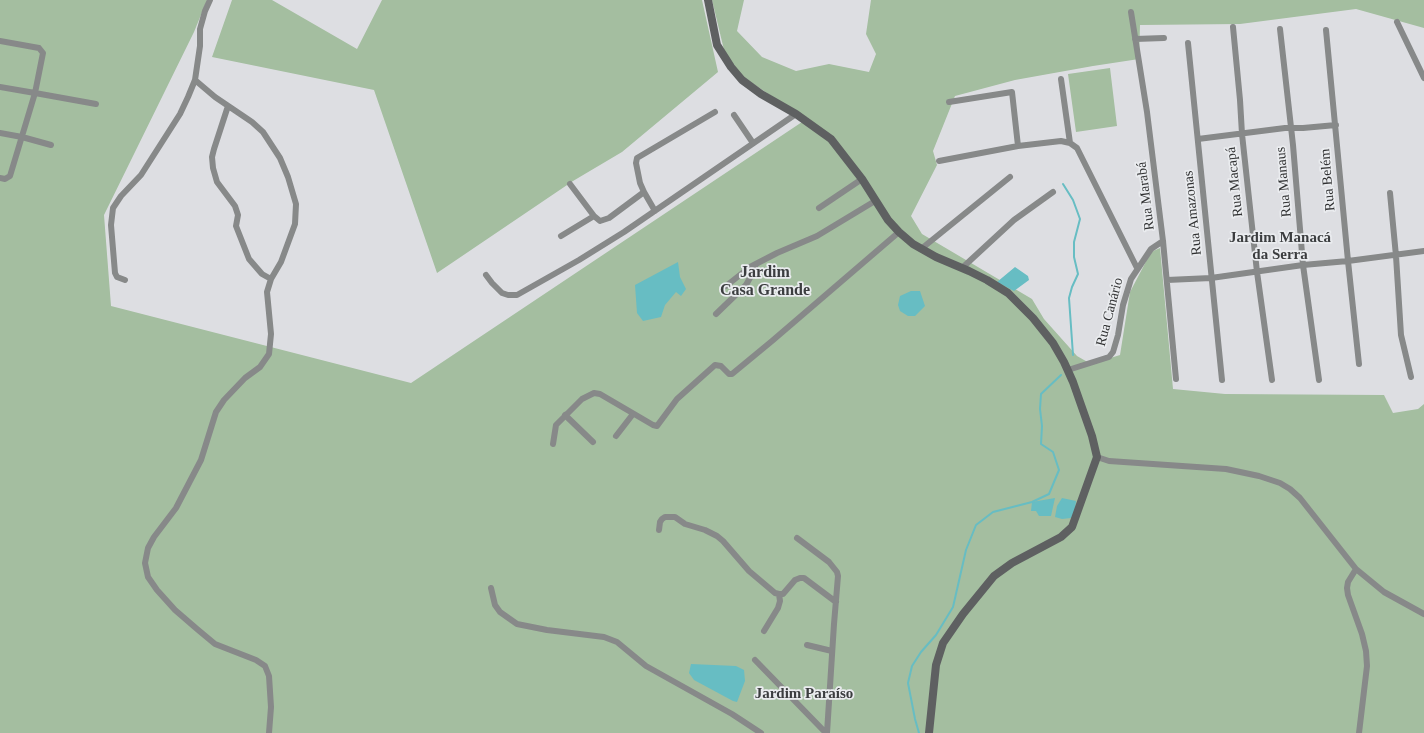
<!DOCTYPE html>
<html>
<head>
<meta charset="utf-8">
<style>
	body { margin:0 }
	canvas { display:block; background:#dddee2 }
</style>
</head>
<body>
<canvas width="1424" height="733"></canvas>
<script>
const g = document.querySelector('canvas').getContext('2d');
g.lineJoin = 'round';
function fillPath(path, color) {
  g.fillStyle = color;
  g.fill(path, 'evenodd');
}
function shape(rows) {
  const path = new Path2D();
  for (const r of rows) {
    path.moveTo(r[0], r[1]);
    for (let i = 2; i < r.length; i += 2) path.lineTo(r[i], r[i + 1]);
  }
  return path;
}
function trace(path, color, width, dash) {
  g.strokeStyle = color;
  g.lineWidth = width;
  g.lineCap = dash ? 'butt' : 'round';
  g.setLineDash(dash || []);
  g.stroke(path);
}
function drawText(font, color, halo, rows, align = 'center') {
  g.font = font + ' Georgia,serif';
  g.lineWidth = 3.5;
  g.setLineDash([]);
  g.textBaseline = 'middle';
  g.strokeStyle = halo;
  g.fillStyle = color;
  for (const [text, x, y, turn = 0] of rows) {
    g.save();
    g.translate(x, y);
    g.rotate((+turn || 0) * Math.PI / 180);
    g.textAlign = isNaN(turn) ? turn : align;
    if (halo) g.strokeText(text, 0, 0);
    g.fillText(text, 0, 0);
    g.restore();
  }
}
const green = shape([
	[0,0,207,0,194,32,104,215,111,306,411,383,808,118,788,107,743,77,725,54,712,0,744,0,737,31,762,57,796,71,829,64,869,72,876,54,866,34,871,0,1424,0,1424,28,1356,9,1240,24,1140,25,1139,59,1093,66,1015,80,955,96,933,151,937,165,911,216,922,234,1032,299,1044,319,1077,356,1091,364,1120,355,1130,292,1151,252,1160,248,1173,389,1225,394,1384,395,1393,413,1418,409,1424,404,1424,733,0,733],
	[232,0,272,0,357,49,382,0,702,0,718,72,622,152,573,181,437,273,374,90,212,57],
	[1110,68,1117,126,1076,132,1068,74]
]);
const water = shape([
	[678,262,680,277,686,289,681,296,676,292,665,305,661,317,643,321,637,313,635,285],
	[1015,267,1028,276,1029,280,1014,291,997,282],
	[911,291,920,291,925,306,915,316,908,316,900,311,898,305,900,296],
	[1055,498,1051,516,1039,516,1036,511,1031,511,1032,502],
	[1062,498,1076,501,1075,510,1071,518,1062,519,1055,517,1057,506],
	[691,664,736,666,744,670,745,681,737,702,733,701,694,680,689,673]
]);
const stream = shape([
	[1063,184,1073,200,1080,219,1074,242,1074,257,1078,274,1072,287,1069,298,1073,355],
	[919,733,915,719,908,683,912,666,921,652,936,635,953,607,966,550,976,525,993,512,1032,502,1049,494,1059,470,1053,452,1041,444,1042,426,1040,409,1041,394,1061,375]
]);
const minor = shape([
	[1131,12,1147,112,1163,241,1176,379],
	[1397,22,1424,78],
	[1233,27,1240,100,1242,134,1257,272,1272,380],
	[1280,29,1293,145,1303,265,1319,380],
	[1326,30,1348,261,1359,364],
	[1135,39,1164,38],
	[0,41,39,48,43,53,35,93,0,87],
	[1188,43,1222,380],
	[1061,79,1070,143],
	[195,80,215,97,252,122,263,132,280,158,288,177,296,204,295,224,281,262,271,279,267,292,271,334,269,354,260,367,245,378,224,400,216,412,201,460,176,508,154,537,148,548,145,563,148,577,157,590,175,610,197,629,215,644,256,660,265,666,269,676,271,707,269,733],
	[949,102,1012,92,1018,146],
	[228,106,214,149,212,157,213,168,217,182,235,206,238,215,236,226,249,259,262,274,271,279],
	[734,115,753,143],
	[0,133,22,137,51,145],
	[1198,139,1285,128,1303,128,1336,125],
	[939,161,1018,146,1061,141,1070,143,1077,148,1137,268],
	[0,178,5,179,10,176,35,93,96,104],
	[1390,193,1396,256,1401,335,1411,377],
	[819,208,862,179],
	[655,211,644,192,640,183,636,163,637,158,715,112],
	[594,216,600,221,609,218,644,192],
	[561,236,594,216,570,184],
	[921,249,1010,177],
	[962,268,1014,220,1053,192],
	[486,275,492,283,502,293,508,295,517,295,579,260,624,232,796,114],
	[125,280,117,277,115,273,111,225,113,208,121,196,141,175,180,114,188,97,195,80,200,46,200,29,205,11,210,0],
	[1167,280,1211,278,1303,265,1348,261,1424,251],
	[726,286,750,267,777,253,817,236,875,201],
	[716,314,746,285,751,276,756,264],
	[1068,370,1109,357,1113,352,1118,335,1123,305,1131,279,1151,249,1163,241],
	[565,415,593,442],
	[616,436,633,414],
	[553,444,556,425,582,399,594,393,600,394,653,425,657,426,677,399,715,365,721,366,729,374,732,374,772,341,899,232],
	[1097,457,1109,461,1226,469,1259,476,1280,483,1290,489,1300,498,1356,569,1384,592,1424,614],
	[659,530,660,522,662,519,665,517,675,517,685,524,705,530,717,536,723,541,749,571,775,593,779,594,783,594,795,580,800,578,804,578,836,602],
	[797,538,829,562,837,572,838,576,834,624,827,733],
	[1356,569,1348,582,1347,588,1348,595,1362,634,1366,651,1367,666,1359,733],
	[491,588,495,605,500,612,517,624,547,630,604,637,617,642,646,666,732,714,761,733],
	[764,631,778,608,780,601,779,594],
	[807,645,832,651],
	[755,660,826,733]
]);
const secondary = shape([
	[708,0,717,45,731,67,742,80,761,94,796,114,831,139,862,179,888,220,899,232,913,244,936,257,969,271,987,280,1008,293,1033,318,1053,343,1064,362,1073,382,1092,436,1097,457,1072,527,1061,537,1012,563,994,576,963,614,943,643,936,665,929,733]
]);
const streetNames = [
	["Rua Belém",1328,180,-95],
	["Rua Macapá",1235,182,-96],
	["Rua Manaus",1284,182,-95],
	["Rua Marabá",1146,196,-97],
	["Rua Amazonas",1193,213,-96],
	["Rua Canário",1110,312,-75]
];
const neighbourhoodNames = [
	["Jardim Manacá",1280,238],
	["da Serra",1280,255],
	["Jardim Paraíso",804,694]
];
const quarterNames = [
	["Jardim",765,273],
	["Casa Grande",765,291]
];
fillPath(green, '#a4bea0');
fillPath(water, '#67bdc3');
trace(stream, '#67bdc3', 2);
trace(minor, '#878989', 6);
trace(secondary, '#5e6061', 8);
drawText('14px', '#303132', '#eaecef', streetNames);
drawText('bold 15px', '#3b3d3f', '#eaecef', neighbourhoodNames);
drawText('bold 16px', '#3b3d3f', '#eaecef', quarterNames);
</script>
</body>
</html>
